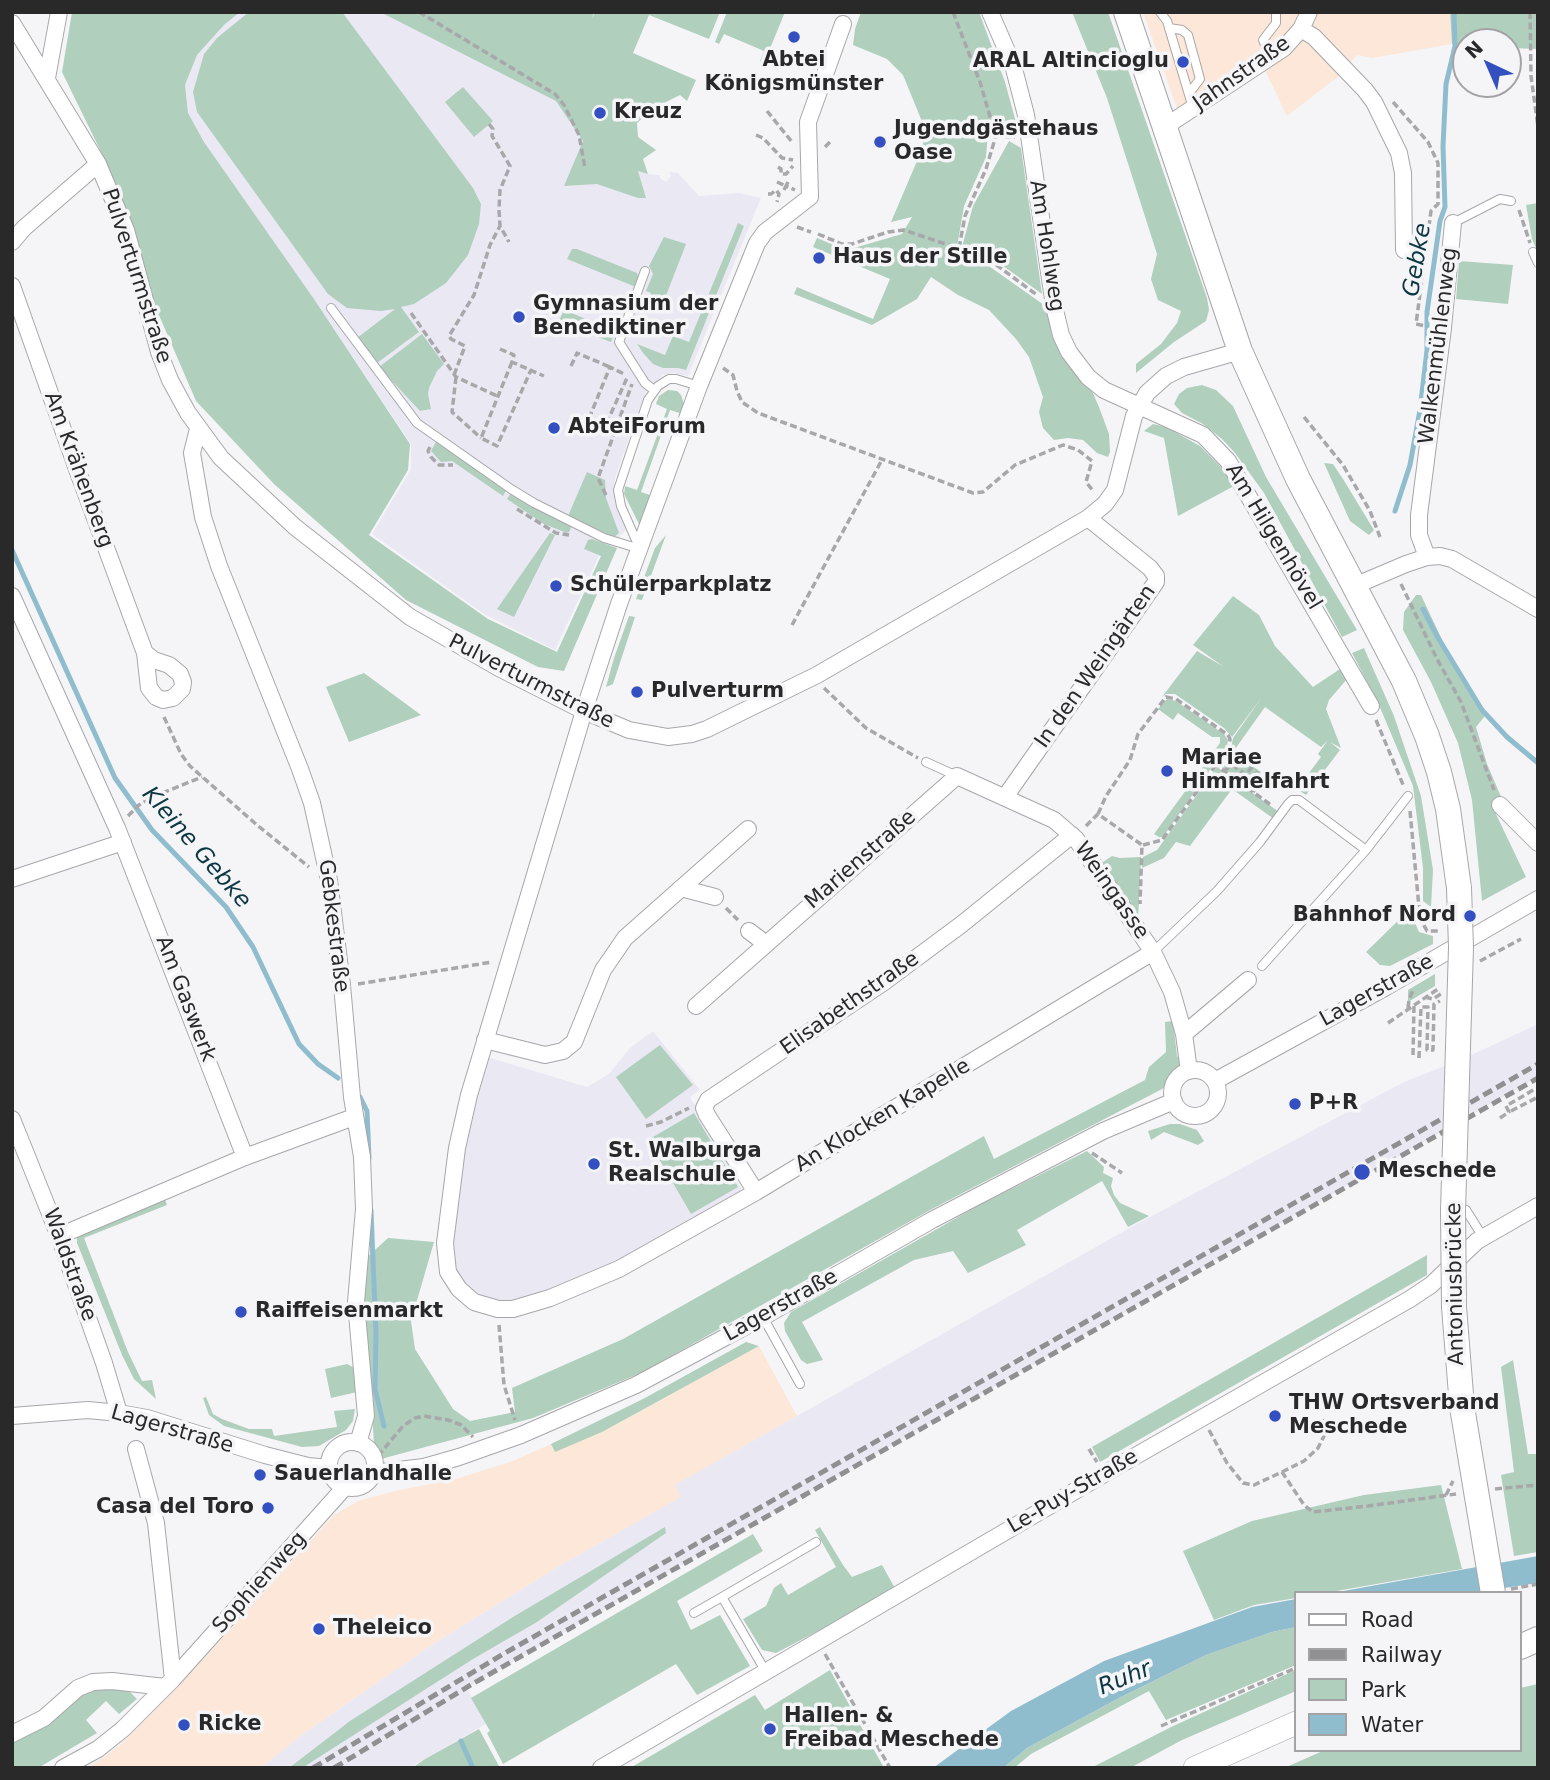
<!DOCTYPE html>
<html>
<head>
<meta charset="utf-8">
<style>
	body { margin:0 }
	#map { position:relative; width:1550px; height:1780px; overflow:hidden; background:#f5f5f8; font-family:"DejaVu Sans",sans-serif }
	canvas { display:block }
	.frame { position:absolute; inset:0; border:14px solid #29292a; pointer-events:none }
	.legend { position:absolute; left:1294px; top:1591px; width:228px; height:161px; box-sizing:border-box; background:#f5f5f8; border:2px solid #a3a3a6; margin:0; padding:9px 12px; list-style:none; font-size:21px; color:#29292a }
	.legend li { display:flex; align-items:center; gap:14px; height:35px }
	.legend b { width:35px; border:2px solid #a3a3a6 }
	.north { position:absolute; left:1452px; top:28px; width:70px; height:70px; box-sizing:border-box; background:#f5f5f8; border:2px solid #a3a3a6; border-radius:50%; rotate:316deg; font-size:19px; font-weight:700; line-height:28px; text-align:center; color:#29292a }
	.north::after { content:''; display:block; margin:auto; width:24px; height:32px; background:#334fc0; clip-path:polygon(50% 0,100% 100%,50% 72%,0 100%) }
</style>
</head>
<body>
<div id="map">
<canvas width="1550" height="1780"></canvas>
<div class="frame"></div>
<ul class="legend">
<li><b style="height:9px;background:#fff"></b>Road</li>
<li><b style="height:9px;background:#909092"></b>Railway</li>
<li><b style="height:19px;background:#b0cfbd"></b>Park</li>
<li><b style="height:19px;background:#90bdce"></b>Water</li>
</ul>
<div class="north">N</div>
</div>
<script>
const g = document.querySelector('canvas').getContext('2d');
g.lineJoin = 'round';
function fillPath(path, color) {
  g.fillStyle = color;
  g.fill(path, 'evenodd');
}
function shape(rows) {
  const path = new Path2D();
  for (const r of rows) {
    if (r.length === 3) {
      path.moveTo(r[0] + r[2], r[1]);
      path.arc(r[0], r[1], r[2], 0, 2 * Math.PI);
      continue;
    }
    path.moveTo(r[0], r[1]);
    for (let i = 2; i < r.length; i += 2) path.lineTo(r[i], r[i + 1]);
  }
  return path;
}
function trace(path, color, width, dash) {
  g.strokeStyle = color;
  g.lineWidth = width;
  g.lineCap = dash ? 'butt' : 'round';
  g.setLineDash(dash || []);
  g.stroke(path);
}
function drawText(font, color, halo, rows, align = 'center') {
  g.font = font + ' "DejaVu Sans",sans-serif';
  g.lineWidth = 7;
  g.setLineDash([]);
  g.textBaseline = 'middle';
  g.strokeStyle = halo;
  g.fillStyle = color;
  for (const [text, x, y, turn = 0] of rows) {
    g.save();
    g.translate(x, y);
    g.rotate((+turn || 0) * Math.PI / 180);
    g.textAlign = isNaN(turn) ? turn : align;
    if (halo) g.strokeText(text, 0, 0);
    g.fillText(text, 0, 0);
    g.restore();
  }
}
const commercial = shape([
	[1143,12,1450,12,1452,44,1372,58,1357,55,1339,76,1287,116,1259,58,1178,111],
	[759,1346,797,1416,676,1485,682,1497,561,1565,438,1641,303,1734,261,1768,88,1768,119,1746,175,1690,334,1515,358,1501,395,1491,456,1479,513,1461,551,1444,555,1451,602,1432]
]);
const built = shape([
	[240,12,380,12,556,100,584,141,624,165,648,174,660,175,660,178,666,182,671,176,669,172,678,173,699,196,739,193,761,198,688,376,673,373,663,375,646,391,615,478,613,492,626,530,599,556,555,650,484,614,372,534,411,469,411,444,314,299,204,142,188,113,185,85,197,55,225,24],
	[1538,1024,1538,1077,467,1688,486,1724,409,1768,261,1768,303,1734,438,1641,561,1565,681,1497,675,1485,1133,1226,1402,1083,1469,1056],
	[653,1031,700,1090,690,1097,742,1190,630,1254,587,1275,535,1294,505,1302,490,1301,467,1286,456,1273,449,1250,464,1138,484,1056,587,1087,609,1074,630,1048]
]);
const green = shape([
	[72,12,240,12,225,24,197,55,185,85,188,113,204,142,314,299,410,444,408,470,369,535,488,619,557,652,601,556,584,549,588,540,592,539,617,548,564,671,538,667,406,600,274,484,196,401,149,292,127,215,104,158,62,72],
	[249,12,342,12,473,188,481,204,479,224,468,255,446,283,414,304,401,307,419,332,377,363,357,338,395,309,381,311,347,308,328,294,197,112,193,92,204,54,217,38],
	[380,12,594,12,592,18,595,12,720,12,709,39,649,15,633,53,696,80,687,101,680,95,666,102,669,118,645,116,637,123,638,137,656,150,643,159,648,174,638,171,646,198,638,198,597,184,564,186,583,141,556,101],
	[727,12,785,12,764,63,760,61,764,51,724,34,719,44,715,42],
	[861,12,979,12,1005,82,1017,126,1005,130,1000,126,988,133,986,157,964,206,956,253,986,264,1044,305,1056,336,1089,384,1099,407,1109,434,1110,452,1108,457,1097,453,1083,440,1068,438,1054,440,1043,428,1039,412,1043,397,1029,357,1016,339,989,310,958,295,931,277,917,299,872,325,794,294,797,287,873,319,890,279,813,247,817,238,841,248,854,248,902,234,912,217,891,222,923,147,923,124,903,75,887,59,853,45,855,29],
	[1072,12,1108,12,1207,298,1209,310,1206,321,1174,342,1136,373,1136,364,1161,344,1177,323,1181,311,1158,300,1151,279,1157,254,1107,98],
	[1450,12,1538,12,1538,49,1508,48,1508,42,1466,42,1466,45,1452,44],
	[463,87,493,121,474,137,445,102],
	[1009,141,1021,148,1042,294,988,255,962,247,973,206],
	[1538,203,1538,253,1532,239,1526,205],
	[738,223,744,226,686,370,678,368,663,368,653,364,644,354,637,344,665,355,673,336,689,342],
	[664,237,686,244,660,311,646,305,651,293,646,291,653,274,649,266],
	[572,249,577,249,637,273,639,279,636,287,567,259],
	[1459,261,1513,265,1508,304,1456,299],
	[564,310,615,331,611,342,558,323],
	[422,334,444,364,437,371,429,388,428,394,431,409,420,411,379,367],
	[1202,385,1216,390,1233,406,1266,477,1357,630,1342,637,1264,493,1235,453,1222,439,1203,424,1182,413,1174,404,1179,394,1187,388],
	[668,390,677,391,681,395,684,404,683,414,670,410,641,492,653,496,641,528,624,494,625,486,637,490,667,409,656,404,659,396],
	[1153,424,1166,427,1200,446,1225,471,1234,486,1178,516,1164,438,1144,431],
	[436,442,507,489,503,496,452,461,441,462,431,451],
	[1324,463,1333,464,1343,479,1374,530,1369,535,1350,521],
	[587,472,605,480,606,498,619,533,614,537,568,516],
	[511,493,571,527,570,531,567,533,544,524,507,499],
	[550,533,555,535,514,617,497,609],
	[666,535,642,600,636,599,655,548],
	[1416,595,1421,595,1460,678,1485,716,1476,727,1487,764,1502,799,1496,814,1526,877,1482,901,1472,800,1458,743,1431,682,1403,630,1404,612],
	[1233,596,1259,615,1275,646,1313,687,1340,669,1347,679,1329,700,1326,709,1341,748,1330,742,1340,750,1306,795,1297,789,1321,757,1318,754,1328,740,1321,747,1265,707,1233,752,1261,772,1250,787,1219,765,1231,748,1233,738,1262,697,1232,737,1224,728,1175,694,1166,694,1162,697,1197,651,1224,667,1193,645],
	[629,616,635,617,613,684,606,687,614,658],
	[1364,648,1394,716,1421,796,1433,870,1431,907,1423,901,1423,868,1413,786,1379,705,1352,653],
	[364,673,421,715,349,742,326,687],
	[1167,699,1176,701,1224,734,1228,740,1227,746,1219,759,1212,754,1220,743,1220,737,1212,737,1178,713,1173,720,1158,709],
	[1208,760,1214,764,1163,837,1159,837,1154,834],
	[1217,767,1279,812,1274,819,1232,789,1190,846,1176,842,1164,858,1142,868,1143,857,1157,850],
	[1112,856,1120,858,1141,857,1138,921,1100,864],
	[1416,906,1416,925,1419,932,1433,936,1433,944,1390,966,1380,965,1366,952,1408,911],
	[1435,974,1435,986,1408,1002,1408,990],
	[1173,1021,1177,1056,1183,1064,1164,1088,932,1209,643,1372,533,1418,381,1459,374,1444,371,1395,361,1303,363,1261,388,1238,434,1242,411,1321,415,1349,453,1409,470,1421,515,1412,512,1388,623,1339,984,1136,994,1159,1145,1080,1149,1067,1166,1052,1165,1022],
	[660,1045,693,1085,646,1119,616,1077],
	[694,1113,738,1187,691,1214,648,1140],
	[1170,1124,1180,1124,1197,1130,1204,1141,1198,1145,1164,1132,1151,1140,1148,1131],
	[1087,1151,1104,1167,1103,1173,1113,1178,1111,1186,1114,1195,1120,1203,1149,1216,1128,1227,1102,1181,1017,1230,1026,1245,968,1273,953,1251,914,1260,802,1322,823,1360,807,1364,801,1360,785,1331,784,1323,791,1312,981,1204],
	[164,1197,167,1205,84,1238,128,1352,142,1381,152,1380,156,1399,134,1379,122,1355,77,1243,77,1236],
	[1427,1255,1427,1275,1100,1462,1092,1447],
	[746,1342,759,1346,602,1432,555,1452,551,1444,643,1399],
	[1513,1360,1528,1454,1538,1454,1538,1552,1514,1556,1501,1475,1514,1472,1501,1367],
	[347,1364,353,1367,357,1392,331,1398,325,1369],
	[206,1397,213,1414,222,1419,249,1429,272,1429,274,1436,337,1427,334,1411,355,1409,353,1421,346,1430,319,1446,302,1447,224,1426,209,1415,203,1398],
	[1441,1485,1462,1569,1325,1593,1296,1593,1296,1598,1254,1605,1214,1620,1183,1551,1252,1521,1364,1495],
	[665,1527,666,1533,537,1622,473,1659,302,1768,289,1768,350,1721,513,1617],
	[820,1527,843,1565,852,1577,882,1565,896,1590,776,1653,762,1650,743,1619,766,1606,774,1588,781,1583,788,1595,836,1567,815,1530],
	[753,1534,763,1551,677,1601,691,1630,720,1615,750,1666,697,1695,676,1664,503,1764,487,1733,490,1731,471,1698],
	[1296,1627,1296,1665,1166,1720,1149,1691,1031,1754,1014,1768,1003,1768,1027,1748,1119,1698,1206,1655,1272,1632],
	[830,1670,884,1768,630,1768,755,1695,765,1710],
	[1296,1670,1296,1691,1182,1740,1130,1768,1091,1768,1171,1727],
	[1538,1684,1538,1768,1284,1768,1325,1750,1520,1750,1520,1688],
	[124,1686,137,1699,119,1714,106,1701,86,1720,97,1733,38,1768,12,1768,12,1741,81,1692,99,1687],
	[479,1729,500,1768,412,1768,425,1759]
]);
const water = shape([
	[1538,1556,1538,1583,1470,1593,1332,1593],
	[1296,1599,1296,1627,1272,1632,1206,1655,1119,1698,1027,1748,1003,1768,933,1768,1011,1711,1104,1661,1252,1607]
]);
const stream = shape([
	[1395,511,1410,465,1420,410,1427,350,1427,312,1440,221,1445,207,1443,146,1446,84,1455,46,1454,12],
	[12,550,115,778,152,830,226,907,253,947,299,1044,318,1064,338,1078],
	[1423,609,1437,636,1482,710,1507,737,1538,763],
	[360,1097,367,1111,369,1158],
	[371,1210,376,1334,375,1389,384,1426],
	[461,1741,473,1768]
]);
const path = shape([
	[419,12,555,94,564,105,579,135,585,168],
	[953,12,980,82,993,127,1001,136,1015,137],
	[1530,12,1531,76,1538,127],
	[1393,102,1428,142,1438,163,1438,204,1431,211,1416,324,1426,326],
	[767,111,792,142],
	[489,124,493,129,492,136,510,166,500,190,499,210,500,226,509,242],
	[756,135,763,138,782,158,793,160],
	[825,147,831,141],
	[778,167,781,169,781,174,786,174,793,166],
	[777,182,786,186,784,190],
	[788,182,786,186,795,190],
	[768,194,771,194,776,190,779,194,777,202],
	[1519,210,1530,243],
	[797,227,811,232],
	[818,234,842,244,852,244,888,232,904,230,987,258,1037,295],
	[959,248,965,216,986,169,997,132],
	[411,313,456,377,497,396],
	[500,349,514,355,512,362,544,376],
	[512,362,481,438,497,446,531,370],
	[571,366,577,353,610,367],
	[723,368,733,375,737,391,742,402,758,413,973,493,983,492,1015,465,1063,445,1078,450,1092,461,1086,482,1094,492],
	[454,375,465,346,451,339,449,336,474,295,490,245,500,226],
	[456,377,452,412,481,438],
	[1304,417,1343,465,1370,511,1380,537],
	[595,428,590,416,610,367,624,374],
	[594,432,595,428,603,431,627,378],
	[430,447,428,451,431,457,439,465,453,465],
	[606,495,598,478,632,384],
	[517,509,556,533,569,535],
	[1401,584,1437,659,1461,702,1494,790],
	[792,625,883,458],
	[824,688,866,728,918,758],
	[164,717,181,754,190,766,257,825,309,867],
	[1376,720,1404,787],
	[1225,771,1231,764,1246,775,1251,768,1263,778,1266,774],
	[1253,792,1263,778],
	[1410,811,1420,918,1427,931,1441,931],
	[1098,814,1106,796,1130,760,1138,734,1166,697,1176,699,1228,735,1230,739,1229,747,1216,765,1271,805],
	[128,816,139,805,150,798,202,777],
	[1086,826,1098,814,1142,845,1140,904],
	[1143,845,1162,840,1216,765],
	[726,908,738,920],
	[1480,961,1521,939],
	[358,984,492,962],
	[1425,997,1433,999,1441,994],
	[1408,1008,1409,1000,1413,990],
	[1388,1023,1438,989],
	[1413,1055,1414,1005],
	[1419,1058,1421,1007,1428,1007,1427,1050,1433,1050,1434,1004,1440,1001],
	[1511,1111,1538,1097],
	[1500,1118,1509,1112,1506,1106,1535,1089],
	[646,1126,661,1122,689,1108],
	[1092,1153,1122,1173],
	[499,1325,504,1385,515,1420],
	[1209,1430,1227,1463,1243,1483,1254,1485,1282,1472,1304,1505,1313,1512,1368,1506,1456,1494],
	[1089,1449,1097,1462],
	[378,1456,403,1426,415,1418,424,1416,448,1420,461,1425,473,1437],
	[1282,1472,1304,1461,1318,1448,1325,1434,1323,1419],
	[1495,1489,1538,1485],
	[1446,1495,1453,1481],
	[1511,1589,1538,1584],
	[825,1654,890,1768],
	[1161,1726,1296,1668]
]);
const lane = shape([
	[1160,12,1167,21,1193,108],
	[1169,28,1182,30,1188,35,1200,79,1190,92],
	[1270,56,1263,40,1276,23,1276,12],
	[1453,223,1500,199,1511,201],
	[1533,252,1538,263],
	[645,271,619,342,645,383,654,390],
	[331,308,417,423,511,489,534,503,604,538,640,549],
	[639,547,621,506,618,490,648,400,658,386,669,379,676,379,699,386],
	[926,762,957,776],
	[1366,850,1408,796],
	[1153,952,1217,891,1260,842,1288,804,1292,800,1299,800,1366,850,1262,966],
	[1466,1210,1483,1237],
	[763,1317,800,1384],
	[694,1613,722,1597],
	[766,1672,722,1597,816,1542]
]);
const street = shape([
	[990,12,1013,65,1026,115,1054,306,1061,335,1069,352,1088,377,1104,390,1203,435,1228,461,1371,706],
	[12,23,98,164,126,230,159,352,170,380,188,413,221,458,295,527,410,617,499,668,584,711,629,730,668,737,692,734,707,729,817,675,1088,518,1105,504,1115,490,1134,416,1147,393,1166,376,1184,367,1240,351],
	[843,24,808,122,810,197,765,232,757,243,699,386,619,604,584,711,469,1095,457,1148,445,1243,448,1272,459,1289,474,1302,498,1309,513,1309,550,1298,619,1269,756,1192,1153,952],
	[1301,29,1314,37,1365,90,1374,102,1399,153,1403,173,1404,250],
	[47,78,59,12],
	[1166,126,1284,48,1301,29,1309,12],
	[12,242,24,228,98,164],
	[12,286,78,472,145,653,149,688,156,697,163,700,173,698,182,689,183,682,180,674,169,665,154,660,145,653],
	[198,429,192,453,203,517,219,566,300,769,312,803,329,880,342,985,352,1097,362,1157,364,1209,356,1302,366,1416,358,1443],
	[1427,557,1419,535,1419,515,1443,328,1453,223],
	[1354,586,1406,564,1427,557,1440,556,1452,559,1538,609],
	[12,596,117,828,245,1157],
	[1005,797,1156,582,1156,576,1150,568,1088,518],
	[1500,805,1538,843],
	[12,879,123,842],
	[681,888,715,897],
	[749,931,766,944],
	[696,1006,957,776,1054,820,1076,839,1153,952,1172,992,1184,1034,1189,1071],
	[1184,1034,1248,980],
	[485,1040,545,1055,563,1051,574,1042,603,970,625,938,748,829],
	[1195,1093,23],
	[1215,1081,1386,987,1538,899],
	[12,1119,59,1236,104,1363,119,1413],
	[756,1192,707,1115,704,1108,708,1100,884,982,962,924,1072,835],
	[59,1236,245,1157,354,1117],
	[12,1416,88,1410,119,1413,147,1418,265,1455,308,1466,329,1468],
	[352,1465,23],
	[136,1449,156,1523,173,1679],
	[373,1473,424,1467,459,1457,521,1435,636,1385,763,1317,932,1220,1103,1131,1174,1101],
	[12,1734,44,1718,78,1688,93,1682,112,1681,165,1687],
	[63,1768,98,1749,123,1729,173,1679,345,1487],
	[601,1768,1104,1474,1410,1299,1431,1285,1477,1241,1538,1206]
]);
const secondary = shape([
	[1195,1768,1296,1723]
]);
const primary = shape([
	[1126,12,1240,351,1298,479,1404,681,1427,736,1439,772,1448,809,1459,888],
	[1520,1647,1538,1639]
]);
const rail = shape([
	[313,1768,505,1653,1538,1064],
	[334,1768,474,1683,1538,1078]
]);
const primaryBridge = shape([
	[1459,888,1461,947,1453,1211,1454,1307,1462,1407,1493,1593]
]);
const markers = [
	[794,37,7,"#334fc0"],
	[1183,62,7,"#334fc0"],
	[600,113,7,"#334fc0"],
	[880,142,7,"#334fc0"],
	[819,258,7,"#334fc0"],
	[519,317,7,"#334fc0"],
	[554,428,7,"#334fc0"],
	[556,586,7,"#334fc0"],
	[637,692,7,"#334fc0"],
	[1167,771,7,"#334fc0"],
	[1470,916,7,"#334fc0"],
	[1295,1104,7,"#334fc0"],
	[594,1164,7,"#334fc0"],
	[1362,1172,9,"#334fc0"],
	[241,1312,7,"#334fc0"],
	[1275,1416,7,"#334fc0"],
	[260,1475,7,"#334fc0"],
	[268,1508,7,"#334fc0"],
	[319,1629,7,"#334fc0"],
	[184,1725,7,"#334fc0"],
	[770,1729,7,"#334fc0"]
];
const poiNames = [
	["Abtei",794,61,"center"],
	["Königsmünster",794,85,"center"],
	["ARAL Altincioglu",1169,62,"right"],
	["Kreuz",614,113],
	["Jugendgästehaus",894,130],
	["Oase",894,154],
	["Haus der Stille",833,258],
	["Gymnasium der",533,305],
	["Benediktiner",533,329],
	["AbteiForum",568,428],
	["Schülerparkplatz",570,586],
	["Pulverturm",651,692],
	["Mariae",1181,759],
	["Himmelfahrt",1181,783],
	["Bahnhof Nord",1456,916,"right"],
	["P+R",1309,1104],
	["St. Walburga",608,1152],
	["Realschule",608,1176],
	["Meschede",1378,1172],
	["Raiffeisenmarkt",255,1312],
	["THW Ortsverband",1289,1404],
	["Meschede",1289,1428],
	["Sauerlandhalle",274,1475],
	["Casa del Toro",254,1508,"right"],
	["Theleico",333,1629],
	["Hallen- &",784,1717],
	["Freibad Meschede",784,1741],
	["Ricke",198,1725]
];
const streetNames = [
	["Jahnstraße",1242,74,-35],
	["Am Hohlweg",1046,246,81],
	["Pulverturmstraße",136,276,72],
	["Walkenmühlenweg",1439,346,-83],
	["Am Krähenberg",78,470,70],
	["Am Hilgenhövel",1273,537,59],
	["In den Weingärten",1096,667,-55],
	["Pulverturmstraße",531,682,27],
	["Marienstraße",861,860,-41],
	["Weingasse",1111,891,55],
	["Gebkestraße",333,926,83],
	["Lagerstraße",1377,991,-29],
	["Am Gaswerk",185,999,69],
	["Elisabethstraße",850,1004,-35],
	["An Klocken Kapelle",883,1116,-31],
	["Waldstraße",69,1265,70],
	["Antoniusbrücke",1456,1284,-91],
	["Lagerstraße",781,1306,-29],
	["Lagerstraße",172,1430,16],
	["Le-Puy-Straße",1073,1492,-30],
	["Sophienweg",260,1583,-48]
];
const waterNames = [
	["Gebke",1418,260,-80],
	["Kleine Gebke",196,848,49],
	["Ruhr",1125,1679,-22]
];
fillPath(commercial, '#fce7d8');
fillPath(built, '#eae9f3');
fillPath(green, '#b0cfbd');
fillPath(water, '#90bdce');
trace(stream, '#90bdce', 5);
trace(lane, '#a7a7aa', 10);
trace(street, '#a7a7aa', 18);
trace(secondary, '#a7a7aa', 24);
trace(primary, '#a7a7aa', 26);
trace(path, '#a8a8aa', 3.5, [7, 3.5]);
trace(lane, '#fff', 8);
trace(street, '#fff', 16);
trace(secondary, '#fff', 23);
trace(primary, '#fff', 24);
trace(rail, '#909092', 5, [10, 5]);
trace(primaryBridge, '#a7a7aa', 26, []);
trace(primaryBridge, '#fff', 24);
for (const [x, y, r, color] of markers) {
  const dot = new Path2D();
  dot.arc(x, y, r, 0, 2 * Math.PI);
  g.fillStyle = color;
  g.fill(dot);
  trace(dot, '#f5f5f8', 2.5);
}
drawText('bold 21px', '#29292a', '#f5f5f8', poiNames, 'left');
drawText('21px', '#29292a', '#f5f5f8', streetNames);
drawText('italic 23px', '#0b3642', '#f5f5f8', waterNames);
</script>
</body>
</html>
